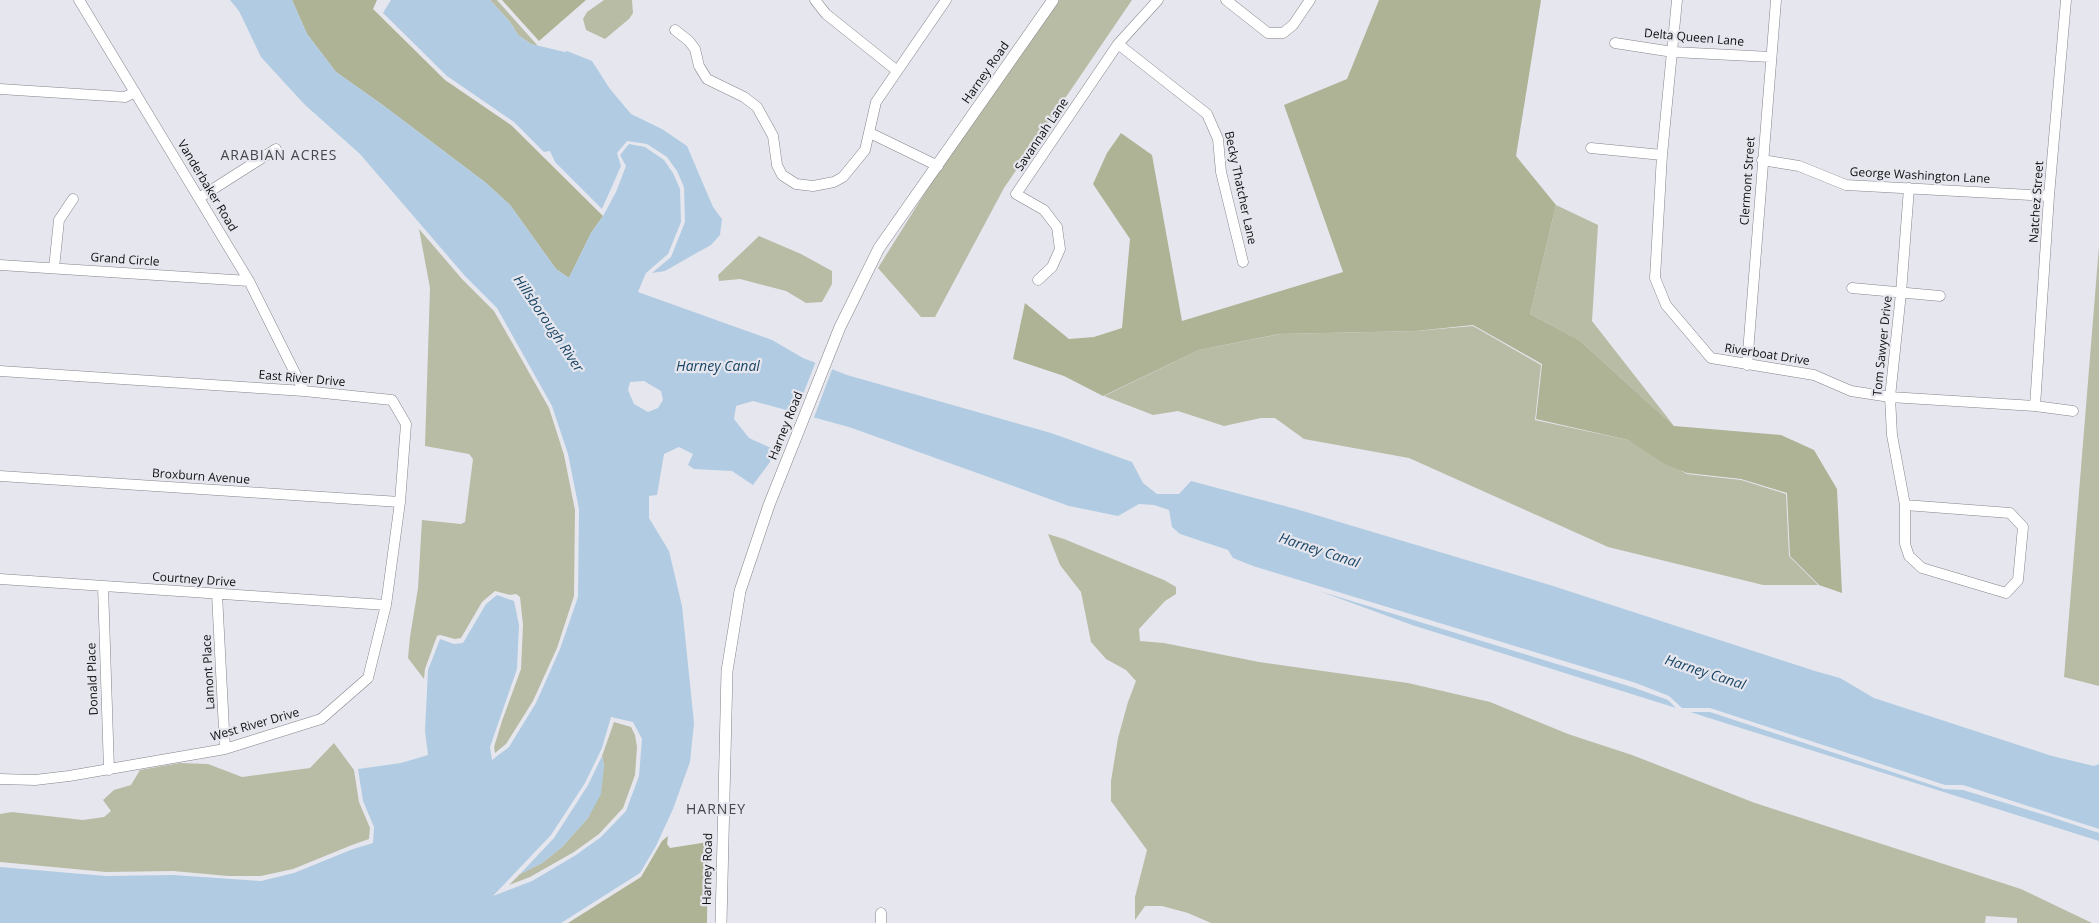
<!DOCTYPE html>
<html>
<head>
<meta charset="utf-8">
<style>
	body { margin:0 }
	canvas { display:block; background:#e6e6ee }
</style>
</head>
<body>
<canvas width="2099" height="923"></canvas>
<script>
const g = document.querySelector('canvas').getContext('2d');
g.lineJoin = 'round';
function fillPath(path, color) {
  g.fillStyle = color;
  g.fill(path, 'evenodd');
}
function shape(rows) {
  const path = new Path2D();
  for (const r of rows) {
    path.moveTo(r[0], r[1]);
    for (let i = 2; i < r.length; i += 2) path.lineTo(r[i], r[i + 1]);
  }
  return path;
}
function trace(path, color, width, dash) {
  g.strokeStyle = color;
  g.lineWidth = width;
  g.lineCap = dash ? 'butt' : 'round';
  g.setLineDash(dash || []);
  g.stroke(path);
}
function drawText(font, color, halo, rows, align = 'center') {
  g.font = font + ' "Open Sans",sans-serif';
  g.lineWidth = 4.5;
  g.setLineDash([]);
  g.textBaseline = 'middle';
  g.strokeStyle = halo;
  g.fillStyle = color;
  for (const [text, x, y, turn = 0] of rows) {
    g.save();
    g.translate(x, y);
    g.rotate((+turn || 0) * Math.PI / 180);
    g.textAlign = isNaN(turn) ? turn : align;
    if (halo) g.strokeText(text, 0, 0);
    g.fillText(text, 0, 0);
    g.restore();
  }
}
const green = shape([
	[490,0,497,0,538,46,531,44,518,35,510,22],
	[604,0,632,0,633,13,629,19,605,39,586,30,583,19,587,12],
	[1055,0,1132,0,1004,188,935,317,921,317,878,268,948,156],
	[1556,205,1598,225,1592,321,1674,426,1579,340,1530,314],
	[419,229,462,279,494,311,522,360,549,408,564,455,575,510,574,596,557,648,533,701,506,744,495,753,494,747,502,721,521,669,523,625,520,597,516,594,510,595,495,591,482,602,461,638,455,639,440,635,437,636,425,669,424,679,408,658,410,637,418,588,422,520,461,524,465,522,473,459,469,454,425,446,430,288],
	[759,236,801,254,832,271,832,284,822,302,806,303,786,291,740,279,719,281,718,275],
	[2099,246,2099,686,2064,677],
	[1473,326,1541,365,1535,420,1628,440,1687,474,1741,480,1786,494,1789,556,1818,585,1763,585,1608,547,1409,458,1304,439,1275,418,1261,418,1224,426,1178,411,1153,415,1104,396,1199,350,1280,334,1416,331],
	[1048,534,1064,539,1164,580,1176,587,1176,594,1165,601,1139,629,1140,641,1164,643,1259,662,1408,683,1490,702,1568,734,1632,755,1755,803,2021,889,2092,923,2017,923,2017,918,1986,916,1985,923,1211,923,1188,913,1162,906,1145,906,1135,920,1135,897,1147,850,1111,801,1111,781,1118,738,1128,702,1136,681,1126,670,1106,659,1091,642,1081,592,1060,565],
	[614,722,631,727,635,735,637,747,635,775,623,808,599,834,574,852,530,877,509,885,520,874,542,863,562,847,588,818,604,766,602,756],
	[334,743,354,770,359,802,370,828,369,839,352,845,293,869,261,876,228,876,173,871,106,872,0,862,0,814,12,812,83,820,104,817,111,811,103,800,114,790,131,785,140,770,180,763,208,764,242,777,310,768]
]);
const forest = shape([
	[292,0,377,0,373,9,445,80,511,125,603,216,591,233,569,278,556,269,510,205,486,183,384,106,336,72,307,34],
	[502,0,586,0,539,41],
	[1379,0,1541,0,1516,156,1556,205,1530,314,1579,340,1674,426,1781,435,1814,450,1837,489,1842,593,1819,585,1790,556,1787,493,1741,479,1687,473,1665,464,1628,440,1536,419,1542,364,1473,325,1416,331,1279,334,1199,350,1103,396,1064,376,1013,359,1025,303,1069,339,1094,337,1122,328,1130,239,1093,184,1107,153,1121,133,1152,155,1182,321,1343,272,1284,105,1347,79],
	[668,836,667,844,670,848,708,842,707,923,568,923,641,877,662,841]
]);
const water = shape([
	[230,0,292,0,307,34,336,72,384,106,486,183,510,205,556,269,569,278,591,233,603,216,616,192,626,166,620,155,629,144,645,147,664,160,673,173,680,189,681,222,668,254,646,273,638,292,772,340,803,358,847,375,1051,433,1132,462,1143,483,1157,494,1179,494,1191,481,1296,509,1550,585,1815,671,1840,678,1874,698,2052,756,2094,766,2099,764,2099,829,1963,785,1945,785,1710,708,1682,708,1669,696,1636,683,1253,566,1233,558,1228,550,1180,534,1172,527,1169,510,1154,505,1139,504,1118,516,1069,506,849,427,753,401,736,406,734,419,749,438,771,448,770,462,753,485,732,471,694,469,688,465,693,454,679,447,664,454,657,495,649,496,649,518,669,551,682,606,694,723,690,762,673,809,656,846,640,873,561,923,0,923,0,867,106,876,173,875,261,881,294,873,353,849,373,843,374,827,363,801,358,769,401,763,428,755,425,731,428,670,440,639,454,644,463,643,486,604,497,595,514,601,519,625,517,669,490,747,492,760,509,747,536,703,560,649,578,597,579,509,568,454,552,406,497,308,465,276,360,154,304,104,261,57,239,11],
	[644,381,661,391,663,400,658,408,648,412,634,404,628,390,630,382],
	[611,717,633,722,642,739,639,776,626,811,601,837,576,855,532,881,493,896,551,835,572,803,585,783,602,748],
	[391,0,490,0,510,22,518,35,531,44,565,52,567,51,592,61,610,89,631,114,662,129,687,146,713,207,722,219,720,235,711,245,693,255,665,271,652,273,671,257,685,222,684,187,677,171,667,157,647,144,627,141,617,153,621,166,602,209,555,162,550,151,544,152,514,122,447,76,383,13],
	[1319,591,1635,688,1668,700,1676,708,1412,625],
	[1690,712,1710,712,1944,789,1963,790,2048,816,2099,833,2099,841],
	[602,756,604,766,601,794,588,818,562,847,542,863,520,874,554,838,588,785]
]);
const pier = shape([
	[816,361,833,367,813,420,795,415]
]);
const minor = shape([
	[79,0,249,281,304,391],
	[815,0,826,14,896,70],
	[1226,0,1268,33,1283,33,1293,25,1310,0],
	[1677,0,1662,155,1655,278,1666,305,1711,358,1814,375,1851,391,1890,397,2035,406,2073,411],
	[675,30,689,41,695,49,699,66,707,79,744,97,757,107,773,136,777,165,782,175,796,184,813,186,834,182,843,177,865,150,876,102,946,0],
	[1615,43,1673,52,1771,57],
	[1118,44,1207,114,1218,139,1221,172,1243,262],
	[0,89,125,97,135,92],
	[870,133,938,166],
	[1591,148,1662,155],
	[1762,160,1799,166,1846,185,2049,196],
	[199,198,276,149],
	[0,265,249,281],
	[54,268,59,220,73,199],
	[1038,280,1052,267,1060,249,1057,227,1044,210,1016,194,1118,44,1158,0],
	[1852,288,1940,296],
	[1747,365,1776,0],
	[0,371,304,391,392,400,406,424,400,502,386,605,368,678,321,719,225,749,69,776,35,780,0,779],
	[2035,406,2049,196,2066,0],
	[0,476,400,502],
	[1905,505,2010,513,2023,527,2018,580,2006,593,1922,568,1909,556,1905,544,1905,505],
	[1905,505,1892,435,1890,397,1901,293,1909,188],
	[0,579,386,605],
	[103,586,109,770],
	[217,594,225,749],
	[881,923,881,913]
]);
const tertiary = shape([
	[721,923,727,671,740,591,769,505,840,327,879,248,1053,0]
]);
const streetNames = [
	["Delta Queen Lane",1694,38,5],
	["Harney Road",986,73,-55],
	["Savannah Lane",1042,135,-56],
	["George Washington Lane",1920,176,3],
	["Clermont Street",1748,181,-86],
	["Vanderbaker Road",207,186,59],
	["Becky Thatcher Lane",1240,188,78],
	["Natchez Street",2037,202,-86],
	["Grand Circle",125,260,4],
	["Tom Sawyer Drive",1883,346,-84],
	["Riverboat Drive",1767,355,9],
	["East River Drive",302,379,5],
	["Harney Road",786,426,-68],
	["Broxburn Avenue",201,477,4],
	["Courtney Drive",194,580,4],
	["Lamont Place",209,672,-93],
	["Donald Place",93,679,-92],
	["West River Drive",255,725,-16],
	["Harney Road",708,869,-89]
];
const neighbourhoodNames = [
	["ARABIAN ACRES",279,156],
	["HARNEY",716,810]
];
const waterNames = [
	["Hillsborough River",548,324,56],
	["Harney Canal",718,367],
	["Harney Canal",1319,551,18],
	["Harney Canal",1705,673,18]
];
fillPath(green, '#b8bca5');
fillPath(forest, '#aeb395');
fillPath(water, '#b1cce2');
fillPath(pier, '#e6e6ee');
trace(minor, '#83848b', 11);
trace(tertiary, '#83848b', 12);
trace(minor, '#fff', 10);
trace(tertiary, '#fff', 11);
drawText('12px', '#0d0d10', '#e6e6ee', streetNames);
g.letterSpacing = '1px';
drawText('14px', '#46464c', '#e6e6ee', neighbourhoodNames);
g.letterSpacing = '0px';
drawText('italic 14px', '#184564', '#e6e6ee', waterNames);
</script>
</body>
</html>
